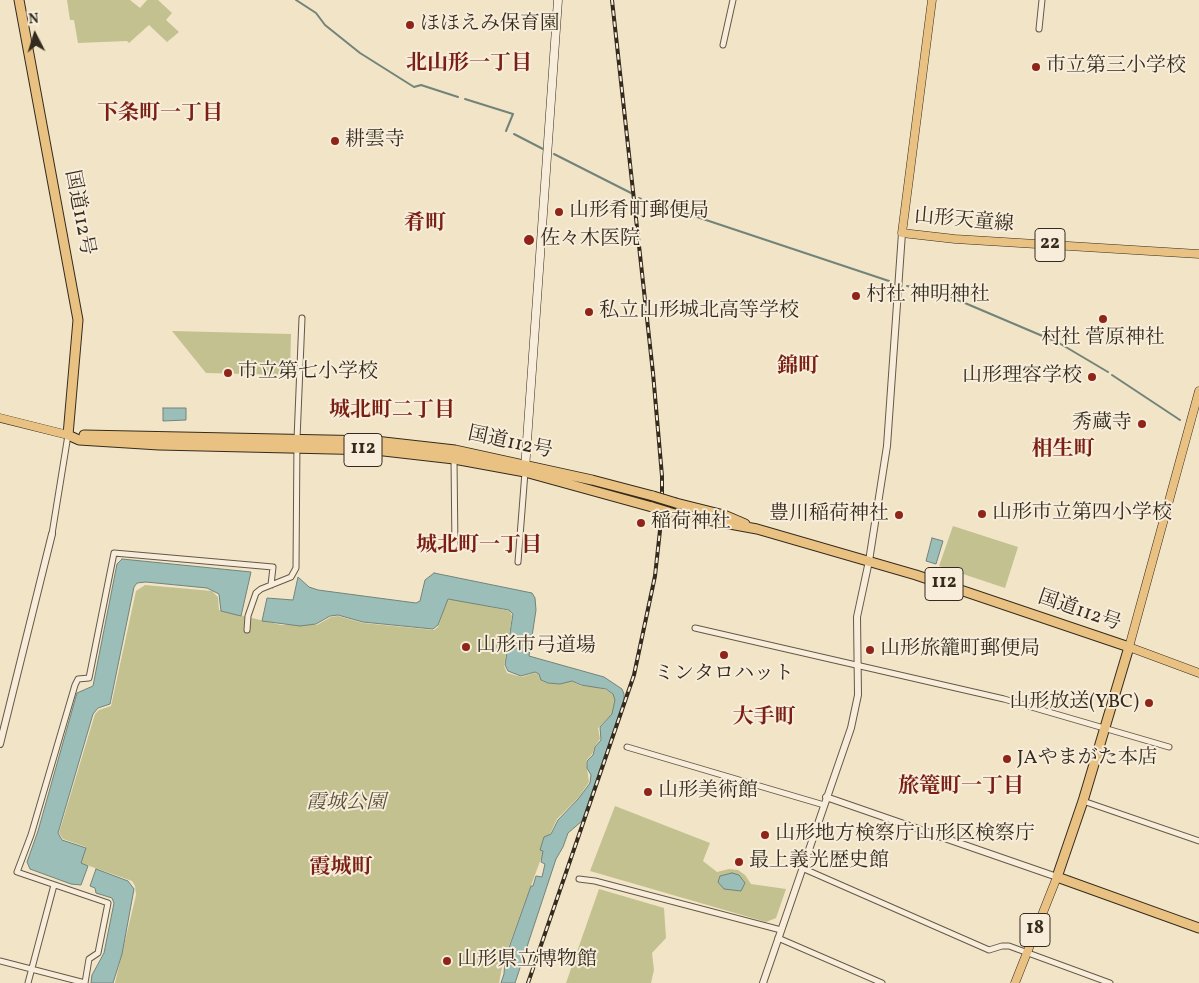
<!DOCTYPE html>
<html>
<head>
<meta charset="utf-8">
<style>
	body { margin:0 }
	#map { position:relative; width:1199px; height:983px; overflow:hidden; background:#f2e4c6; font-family:Vollkorn,serif }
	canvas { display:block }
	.north { position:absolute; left:10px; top:10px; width:50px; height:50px; -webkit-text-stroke:4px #f7edda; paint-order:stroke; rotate:355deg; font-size:14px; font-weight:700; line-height:20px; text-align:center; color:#342b1e }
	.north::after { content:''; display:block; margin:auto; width:18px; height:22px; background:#342b1e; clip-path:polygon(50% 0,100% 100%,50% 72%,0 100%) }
</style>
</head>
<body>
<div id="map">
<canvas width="1199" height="983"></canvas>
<div class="north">N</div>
</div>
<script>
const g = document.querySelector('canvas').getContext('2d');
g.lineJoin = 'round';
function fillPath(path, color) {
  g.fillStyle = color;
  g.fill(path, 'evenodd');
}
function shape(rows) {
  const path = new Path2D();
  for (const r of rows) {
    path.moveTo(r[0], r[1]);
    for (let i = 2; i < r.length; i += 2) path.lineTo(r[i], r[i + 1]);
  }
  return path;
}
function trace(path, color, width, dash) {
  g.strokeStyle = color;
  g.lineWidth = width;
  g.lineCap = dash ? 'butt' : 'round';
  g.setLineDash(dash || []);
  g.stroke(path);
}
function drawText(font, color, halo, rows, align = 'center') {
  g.font = font + ' Vollkorn,"Noto Serif JP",serif';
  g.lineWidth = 4;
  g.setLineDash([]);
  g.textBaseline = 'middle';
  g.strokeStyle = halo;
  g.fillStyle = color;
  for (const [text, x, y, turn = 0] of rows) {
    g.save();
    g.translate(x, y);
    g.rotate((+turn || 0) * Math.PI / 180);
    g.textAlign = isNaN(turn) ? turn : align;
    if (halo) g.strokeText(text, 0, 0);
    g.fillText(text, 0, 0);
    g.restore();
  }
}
const green = shape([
	[67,0,130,0,140,8,147,0,158,0,172,13,166,20,179,32,167,42,149,25,129,43,127,41,78,43,74,20,70,20],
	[172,331,291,334,290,375,206,373],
	[953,526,1018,547,1005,588,939,566],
	[145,585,212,591,218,597,219,610,281,625,317,625,331,617,338,616,363,623,434,630,438,627,447,601,451,599,510,611,512,616,504,666,507,673,522,677,534,673,538,674,542,681,548,683,560,684,571,681,581,686,593,686,606,690,613,694,615,700,612,714,598,728,600,739,595,746,592,754,586,761,589,782,579,797,557,819,550,834,503,962,499,983,115,983,136,895,135,886,132,881,81,863,86,847,63,839,59,833,95,714,99,710,111,706,136,591],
	[615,806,710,843,703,861,717,872,729,869,738,870,745,875,751,884,786,889,776,918,766,922,590,871],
	[599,889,664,908,666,938,652,953,654,970,651,983,566,983]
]);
const water = shape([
	[163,408,186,408,186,420,163,421,163,408],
	[932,538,943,541,936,564,926,561,932,538],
	[122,559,251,572,241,616,221,611,219,594,207,588,146,582,137,583,134,587,110,704,98,708,93,714,58,833,62,840,86,848,81,863,88,866,81,885,71,884,30,869,27,862,38,831,77,693,93,686,117,564,122,559],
	[434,573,532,593,535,598,536,610,529,656,604,677,622,689,624,694,624,700,582,821,568,833,563,847,556,859,515,983,501,983,504,974,505,959,531,886,533,886,536,876,542,877,545,864,541,862,543,851,540,850,544,837,551,834,558,820,579,798,590,783,591,775,587,768,587,761,593,755,595,747,601,740,600,727,612,714,615,700,613,694,606,689,581,685,572,681,560,684,548,683,541,680,539,674,535,672,521,676,508,671,505,665,513,614,509,610,448,599,438,625,433,629,363,622,338,615,330,616,316,624,300,626,262,621,267,598,293,600,298,577,309,587,318,590,416,603,420,601,425,580,434,573],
	[96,869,128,881,134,889,122,954,113,983,91,983,92,975,104,953,114,903,112,898,96,893,95,888,90,886,96,869],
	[732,873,739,875,745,883,741,891,724,889,718,882,720,876,732,873]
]);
const stream = shape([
	[296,0,316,13,325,25,360,53,414,87,421,85,458,97],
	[465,99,513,114,506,131],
	[514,134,543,149],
	[554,154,631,193],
	[639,198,641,199],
	[649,201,889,281],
	[907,286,935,292],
	[946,295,1059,343,1108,372],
	[1112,375,1180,420]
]);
const minor = shape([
	[1039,29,1042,0],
	[723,45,733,0],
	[454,459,455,550],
	[52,534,68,435],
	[518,562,525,472],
	[695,628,1004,699,1169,747],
	[247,630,248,616,256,593,261,589,291,577,296,568,297,439,302,318],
	[627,747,824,805],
	[1083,801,1199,841],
	[802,868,989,950,1002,946,1009,946,1110,983],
	[579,879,595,881,781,930],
	[778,938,882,983],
	[0,961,85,983],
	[28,983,54,885],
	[85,983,89,959,98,953,108,903,17,872,31,835,75,685,78,679,89,678,114,553,273,567,271,585]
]);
const tertiary = shape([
	[0,744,52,534],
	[826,797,1057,877],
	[763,983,851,728,858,695,857,617,869,561,887,446,902,233]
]);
const secondary = shape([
	[525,469,558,0]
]);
const primary = shape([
	[932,0,902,233,955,239,1199,254],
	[1199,391,1129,647,1199,673],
	[0,418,68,435],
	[1015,983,1057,877]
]);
const trunk = shape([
	[19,0,78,320,68,435],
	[68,435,79,440,159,445,375,450,454,459,525,472,652,507],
	[84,435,375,441,455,450,592,480,653,496],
	[676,503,724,515,745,524],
	[675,514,757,529,916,575,1129,647,1083,801,1057,877,1199,928]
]);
const rail = shape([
	[528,983,634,675,655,576,662,512,662,476,653,373,612,0]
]);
const trunkBridge = shape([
	[653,496,676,503],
	[652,507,675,514]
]);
const markers = [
	[410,25,5,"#8f2418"],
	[1036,67,5,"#8f2418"],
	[335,141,5,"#8f2418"],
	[559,212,5,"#8f2418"],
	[529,240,6,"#8f2418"],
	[856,296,5,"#8f2418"],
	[589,312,5,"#8f2418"],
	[1103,319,5,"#8f2418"],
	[228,373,5,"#8f2418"],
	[1092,377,5,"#8f2418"],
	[1142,424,5,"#8f2418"],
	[982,514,5,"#8f2418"],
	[899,515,5,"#8f2418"],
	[641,523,5,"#8f2418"],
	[466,647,5,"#8f2418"],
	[870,650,5,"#8f2418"],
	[724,655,5,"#8f2418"],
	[1149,703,5,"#8f2418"],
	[1007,759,5,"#8f2418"],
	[648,792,5,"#8f2418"],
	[765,835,5,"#8f2418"],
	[739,862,5,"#8f2418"],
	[447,961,5,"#8f2418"]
];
const shields = [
	[1050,245,30],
	[363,450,38],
	[944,584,38],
	[1035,930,30]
];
const shieldNames = [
	["22",1050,245],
	["112",363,450],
	["112",944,584],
	["18",1035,930]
];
const poiNames = [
	["ほほえみ保育園",420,25],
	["市立第三小学校",1046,67],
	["耕雲寺",345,141],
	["山形肴町郵便局",569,212],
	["佐々木医院",540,240],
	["村社 神明神社",866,296],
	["私立山形城北高等学校",599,312],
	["村社 菅原神社",1103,339,"center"],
	["市立第七小学校",238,373],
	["山形理容学校",1082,377,"right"],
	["秀蔵寺",1132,424,"right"],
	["山形市立第四小学校",992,514],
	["豊川稲荷神社",889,515,"right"],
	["稲荷神社",651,523],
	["山形市弓道場",476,647],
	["山形旅籠町郵便局",880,650],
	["ミンタロハット",724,675,"center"],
	["山形放送(YBC)",1139,703,"right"],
	["JAやまがた本店",1017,759],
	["山形美術館",658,792],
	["山形地方検察庁山形区検察庁",775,835],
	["最上義光歴史館",749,862],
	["山形県立博物館",457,961]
];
const streetNames = [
	["国道112号",78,213,79],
	["山形天童線",964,222,5],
	["国道112号",510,444,12],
	["国道112号",1079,612,19]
];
const parkNames = [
	["霞城公園",346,804]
];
const neighbourhoodNames = [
	["北山形一丁目",469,65],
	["下条町一丁目",160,115],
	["肴町",425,225],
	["錦町",798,368],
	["城北町二丁目",392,412],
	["相生町",1063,451],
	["城北町一丁目",479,547],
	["大手町",764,719],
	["旅篭町一丁目",961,788],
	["霞城町",341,869]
];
fillPath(green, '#c3c190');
fillPath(water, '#9bbeb8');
trace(water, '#72837a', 1);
trace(stream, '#72837a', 2);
trace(minor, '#645948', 7);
trace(tertiary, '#645948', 8);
trace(secondary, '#342b1e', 9);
trace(primary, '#342b1e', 9);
trace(trunk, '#342b1e', 11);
trace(minor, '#f7edda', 5);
trace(tertiary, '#f7edda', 6);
trace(secondary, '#f7edda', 8);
trace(primary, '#e9c283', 8);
trace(trunk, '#e9c283', 9);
trace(rail, '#342b1e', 4);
trace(rail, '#f7edda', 2, [5.5]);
trace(trunkBridge, '#342b1e', 11, []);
trace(trunkBridge, '#e9c283', 9);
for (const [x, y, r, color] of markers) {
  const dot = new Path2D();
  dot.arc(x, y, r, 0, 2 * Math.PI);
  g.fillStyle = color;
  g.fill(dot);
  trace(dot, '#f7edda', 2);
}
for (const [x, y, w] of shields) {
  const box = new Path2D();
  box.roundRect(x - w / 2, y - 16.5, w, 33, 4);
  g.fillStyle = '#f7edda';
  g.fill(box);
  trace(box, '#342b1e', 1);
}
drawText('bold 19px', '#342b1e', null, shieldNames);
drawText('20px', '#342b1e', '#f7edda', poiNames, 'left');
drawText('20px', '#342b1e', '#f7edda', streetNames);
drawText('italic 20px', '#58503a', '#f7edda', parkNames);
drawText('bold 21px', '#7a1f14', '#f7edda', neighbourhoodNames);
</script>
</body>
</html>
